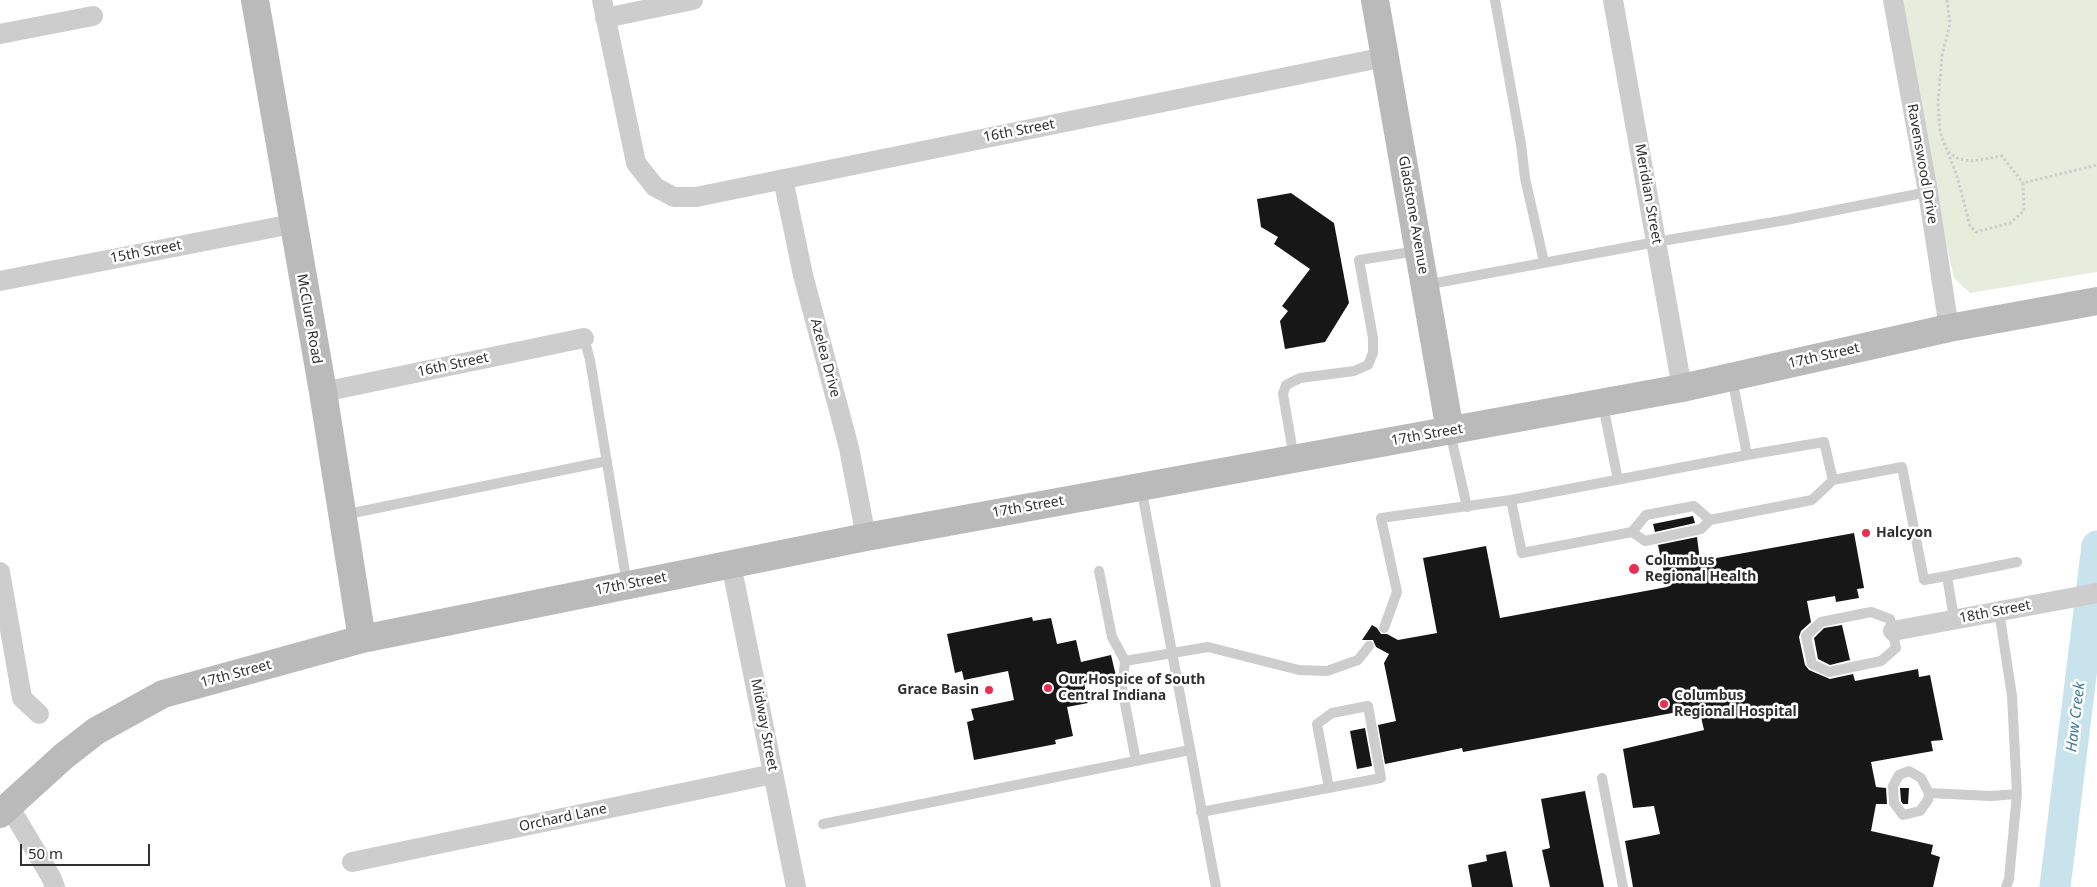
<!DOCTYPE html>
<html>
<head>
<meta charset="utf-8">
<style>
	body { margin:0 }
	#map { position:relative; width:2097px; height:887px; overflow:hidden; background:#fff; font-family:"Noto Sans",sans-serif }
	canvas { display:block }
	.scale { position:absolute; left:20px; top:844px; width:130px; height:22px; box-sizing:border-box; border:2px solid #303030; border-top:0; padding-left:6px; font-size:15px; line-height:18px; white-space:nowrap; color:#303030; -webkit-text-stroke:4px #fff; paint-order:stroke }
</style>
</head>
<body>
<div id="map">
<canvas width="2097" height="887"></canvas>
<div class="scale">50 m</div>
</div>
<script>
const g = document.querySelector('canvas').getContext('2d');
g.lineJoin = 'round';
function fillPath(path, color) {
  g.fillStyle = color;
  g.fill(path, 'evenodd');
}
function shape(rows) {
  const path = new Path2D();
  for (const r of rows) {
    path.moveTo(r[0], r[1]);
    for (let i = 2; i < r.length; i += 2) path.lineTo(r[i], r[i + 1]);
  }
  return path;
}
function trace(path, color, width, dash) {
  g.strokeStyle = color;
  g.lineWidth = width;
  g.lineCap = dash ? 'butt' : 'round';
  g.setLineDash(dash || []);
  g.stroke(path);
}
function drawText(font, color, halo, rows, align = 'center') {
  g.font = font + ' "Noto Sans",sans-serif';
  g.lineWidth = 5;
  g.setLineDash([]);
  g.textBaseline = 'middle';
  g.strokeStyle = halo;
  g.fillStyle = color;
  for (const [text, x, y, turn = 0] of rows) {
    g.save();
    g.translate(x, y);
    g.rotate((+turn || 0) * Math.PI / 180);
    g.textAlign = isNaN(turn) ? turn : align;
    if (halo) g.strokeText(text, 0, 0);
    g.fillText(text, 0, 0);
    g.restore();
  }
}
const green = shape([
	[1901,0,2097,0,2097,272,1970,293,1954,278,1942,225]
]);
const river = shape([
	[2055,887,2097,546]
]);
const building = shape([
	[1291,193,1334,223,1349,303,1325,342,1285,349,1280,321,1288,311,1282,306,1310,269,1274,244,1278,237,1261,227,1257,199],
	[1693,516,1695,523,1655,532,1653,524],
	[1854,533,1864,588,1857,589,1859,598,1836,602,1835,596,1807,601,1811,622,1801,631,1799,637,1805,665,1809,670,1830,679,1853,674,1855,681,1918,669,1919,677,1930,675,1943,740,1931,741,1933,751,1871,762,1876,787,1886,788,1887,804,1876,804,1871,831,1933,845,1931,854,1940,857,1933,887,1633,887,1625,841,1660,834,1654,806,1633,808,1623,749,1704,730,1699,708,1463,752,1462,748,1385,764,1378,725,1396,721,1384,663,1389,654,1376,647,1373,640,1362,640,1372,625,1377,628,1381,634,1387,634,1398,640,1437,633,1423,558,1486,546,1500,618,1667,587,1658,545,1697,537,1700,561],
	[1032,617,1033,621,1051,618,1057,644,1076,640,1081,662,1111,655,1116,676,1084,683,1088,703,1067,707,1073,736,1055,740,1056,744,974,760,967,722,974,720,971,709,1014,700,1008,671,964,680,962,671,955,673,947,634],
	[1842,625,1850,660,1830,665,1818,659,1814,638,1824,628],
	[1365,728,1372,766,1357,769,1350,731],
	[1900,788,1909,788,1908,804,1903,804,1901,801],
	[1585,791,1604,887,1550,887,1542,850,1550,848,1541,799],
	[1506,851,1513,887,1472,887,1468,865,1487,861,1486,855]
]);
const path = shape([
	[1947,0,1950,24,1942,55,1938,103,1940,132,1957,176,1970,226,1976,232,2010,223,2024,211,2023,183,2097,165],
	[1948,152,1959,159,1972,161,2002,156,2023,183]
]);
const lane = shape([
	[1495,0,1521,144,1525,178,1544,262],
	[1425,285,1656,242,1786,220,1928,192],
	[584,338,590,360,627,584],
	[1603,405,1618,480],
	[1450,432,1467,507],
	[1747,455,1824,442,1833,480],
	[1294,458,1283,394,1286,385,1300,378,1354,371,1368,365,1373,353,1373,338,1359,260,1417,251],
	[1141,487,1216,887],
	[1511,500,1522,553,1632,532,1646,515,1694,506,1710,520,1812,500,1833,480,1902,467,1924,580,1947,576,1954,619],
	[343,515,607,461],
	[1632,532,1645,541,1701,529,1710,520],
	[1099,571,1112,637,1125,661,1122,688,1136,761],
	[1947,576,2017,562],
	[1999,611,2012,696,2017,794,2009,879,2006,887],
	[1871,612,1890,619,1896,648,1881,661,1829,672,1812,664,1806,636,1821,622,1871,612],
	[1384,628,1397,592,1381,518,1511,500,1747,455,1732,378],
	[1125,661,1208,647,1299,670,1327,671,1358,660,1369,646],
	[1602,778,1623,887],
	[1929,793,1928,800,1920,811,1903,815,1894,803,1893,786,1899,775,1909,771,1921,778,1929,793,1991,796,2017,794],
	[1201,812,1381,778,1368,706,1332,713,1317,724,1329,788],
	[823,824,1190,750]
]);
const street = shape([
	[602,0,636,163,655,187,674,197,696,197,1385,57],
	[1613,0,1682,388],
	[1893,0,1928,192,1949,328],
	[605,18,693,0],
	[0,34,93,16],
	[783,179,803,275,849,448,866,537],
	[0,281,292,224],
	[323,392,584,338],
	[731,564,796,887],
	[0,572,22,698,39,714],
	[1893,631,2097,593],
	[9,806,51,877,55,887],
	[352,862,773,774]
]);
const secondary = shape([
	[255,0,323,392,362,639],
	[1375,0,1450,431],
	[0,814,64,756,96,731,163,694,362,639,866,537,1682,388,1949,328,2097,301]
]);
const markers = [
	[1866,533,5,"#ea2e50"],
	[1634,569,6,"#ea2e50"],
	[1048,688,5,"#ea2e50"],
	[989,690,5,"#ea2e50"],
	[1664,704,5,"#ea2e50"]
];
const streetNames = [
	["16th Street",1019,131,-11],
	["Ravenswood Drive",1922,164,80],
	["Meridian Street",1648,194,80],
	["Gladstone Avenue",1413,215,80],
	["15th Street",146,252,-11],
	["McClure Road",309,319,80],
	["17th Street",1824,356,-13],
	["Azelea Drive",825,358,75],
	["16th Street",453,365,-12],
	["17th Street",1427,435,-10],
	["17th Street",1028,507,-10],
	["17th Street",631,584,-11],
	["18th Street",1995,612,-11],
	["17th Street",236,674,-15],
	["Midway Street",764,725,79],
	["Orchard Lane",563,818,-12]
];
const poiNames = [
	["Halcyon",1876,533],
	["Columbus",1645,561],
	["Regional Health",1645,577],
	["Our Hospice of South",1058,680],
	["Central Indiana",1058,696],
	["Grace Basin",979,690,"right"],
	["Columbus",1674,696],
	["Regional Hospital",1674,712]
];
const waterNames = [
	["Haw Creek",2076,717,-83]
];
fillPath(green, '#e7eddd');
trace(river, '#c9e3ed', 31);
fillPath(building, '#171717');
trace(path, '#cdcdcd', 3, [2.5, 2.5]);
trace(lane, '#cdcdcd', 10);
trace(street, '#cdcdcd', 20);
trace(secondary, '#bababa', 28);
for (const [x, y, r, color] of markers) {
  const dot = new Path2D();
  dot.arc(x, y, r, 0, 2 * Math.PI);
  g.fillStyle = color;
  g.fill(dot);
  trace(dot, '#fff', 2);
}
drawText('14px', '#303030', '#fff', streetNames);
drawText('bold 14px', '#303030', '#fff', poiNames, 'left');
drawText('italic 15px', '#3b7b94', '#fff', waterNames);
</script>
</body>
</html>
